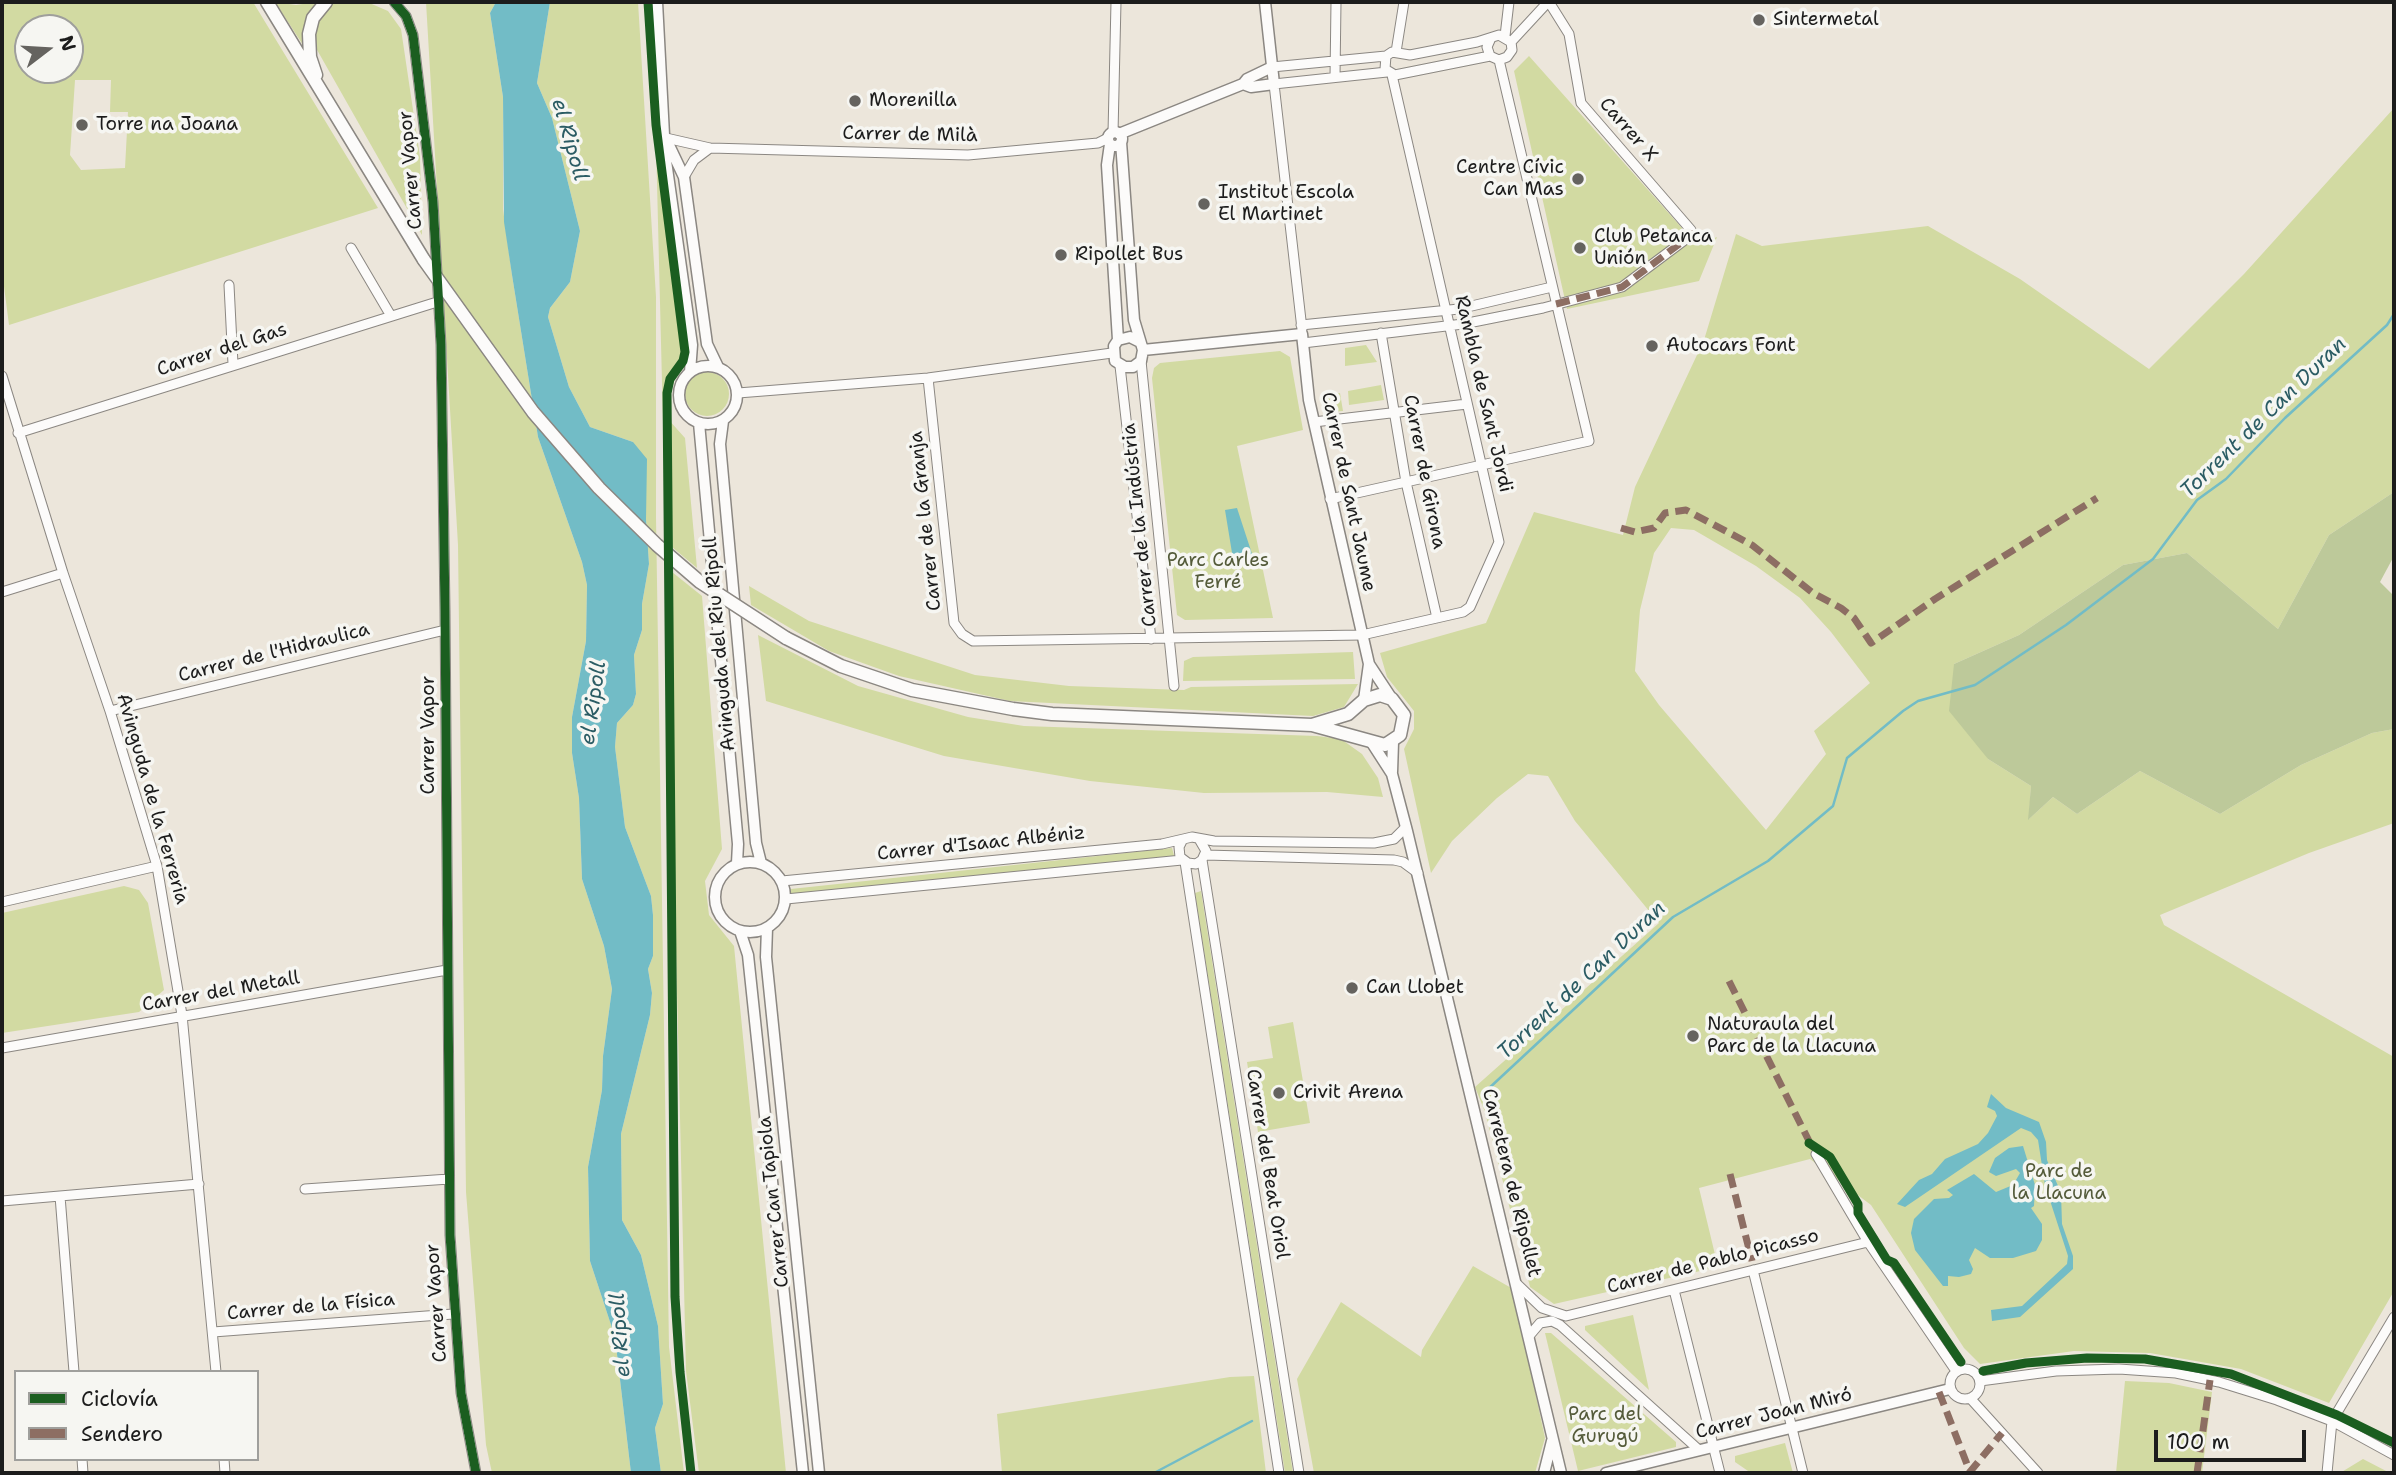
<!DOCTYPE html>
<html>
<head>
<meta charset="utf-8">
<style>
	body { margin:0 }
	#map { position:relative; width:2396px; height:1475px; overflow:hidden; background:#ece6db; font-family:"Shantell Sans",sans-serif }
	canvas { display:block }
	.frame { position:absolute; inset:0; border:4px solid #1c1c1c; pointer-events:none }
	.legend { position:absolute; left:14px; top:1370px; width:245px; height:91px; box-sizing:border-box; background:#f6f6f2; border:2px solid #9f9f9c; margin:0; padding:9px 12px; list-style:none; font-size:21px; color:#1c1c1c }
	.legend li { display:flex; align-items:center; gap:14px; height:35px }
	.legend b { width:35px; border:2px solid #9f9f9c }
	.north { position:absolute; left:14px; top:14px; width:70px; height:70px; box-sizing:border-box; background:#f6f6f2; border:2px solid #9f9f9c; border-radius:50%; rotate:73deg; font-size:19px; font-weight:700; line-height:28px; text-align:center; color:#1c1c1c }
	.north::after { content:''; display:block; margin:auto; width:24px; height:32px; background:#65635f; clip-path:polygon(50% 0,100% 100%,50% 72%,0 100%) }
	.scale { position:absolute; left:2154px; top:1430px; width:152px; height:32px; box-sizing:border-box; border:4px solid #1c1c1c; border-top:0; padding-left:9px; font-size:21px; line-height:24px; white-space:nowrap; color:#1c1c1c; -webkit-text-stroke:5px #f6f6f2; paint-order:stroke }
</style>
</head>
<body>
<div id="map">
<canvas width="2396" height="1475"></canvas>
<div class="frame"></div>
<ul class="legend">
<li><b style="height:9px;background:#1b5e20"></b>Ciclovía</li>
<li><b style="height:9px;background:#8d6e63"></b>Sendero</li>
</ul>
<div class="north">N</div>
<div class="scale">100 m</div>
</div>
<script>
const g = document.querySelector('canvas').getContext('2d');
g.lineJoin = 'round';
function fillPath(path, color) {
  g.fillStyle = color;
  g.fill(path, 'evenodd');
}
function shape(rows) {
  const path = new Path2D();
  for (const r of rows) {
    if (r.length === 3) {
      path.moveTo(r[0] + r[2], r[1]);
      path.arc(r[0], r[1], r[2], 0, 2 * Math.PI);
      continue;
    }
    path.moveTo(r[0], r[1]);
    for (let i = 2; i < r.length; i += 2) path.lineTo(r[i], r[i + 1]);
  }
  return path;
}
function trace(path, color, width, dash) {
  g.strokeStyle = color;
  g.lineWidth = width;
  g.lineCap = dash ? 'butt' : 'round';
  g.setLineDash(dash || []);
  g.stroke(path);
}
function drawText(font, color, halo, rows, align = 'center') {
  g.font = font + ' "Shantell Sans",sans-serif';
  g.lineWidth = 7;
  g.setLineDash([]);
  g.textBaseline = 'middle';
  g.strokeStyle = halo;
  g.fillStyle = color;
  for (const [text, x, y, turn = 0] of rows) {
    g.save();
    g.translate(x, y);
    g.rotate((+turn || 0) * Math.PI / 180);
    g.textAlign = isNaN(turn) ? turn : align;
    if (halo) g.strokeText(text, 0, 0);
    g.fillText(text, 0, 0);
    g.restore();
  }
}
const green = shape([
	[2,2,253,2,378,208,9,325,2,271],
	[28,28,70,28,70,70,28,70],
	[75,80,111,80,110,112,128,112,125,168,81,170,70,155],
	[275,2,296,5,316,2,306,22,303,45],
	[367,2,388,11,401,29,420,157,422,235,312,41,318,23,333,3],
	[426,2,496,2,490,13,503,97,503,209,512,275,538,437,582,562,587,585,586,641,572,717,572,753,579,798,582,879,604,946,612,989,603,1056,602,1090,588,1167,590,1261,615,1337,631,1473,492,1473,486,1445,466,1192,458,545],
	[550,2,638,2,656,297,656,518,669,1347,684,1473,661,1473,655,1428,663,1404,658,1326,641,1255,622,1220,621,1134,650,1015,652,993,648,969,653,956,653,915,651,896,625,827,615,747,617,723,633,705,636,694,634,655,642,630,642,604,649,564,646,519,633,442,590,427,569,387,548,317,550,308,570,282,580,231,552,118,537,83],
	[1529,56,1697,245,1717,237,1699,281,1567,309,1514,71],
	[2394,108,2394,492,2329,535,2278,629,2187,553,2123,565,2019,635,1954,664,1988,759,2031,786,2029,819,2053,797,2077,814,2140,771,2220,814,2301,765,2372,733,2394,729,2394,823,2309,853,2160,915,2164,925,2394,1057,2394,1291,2329,1403,2241,1369,2150,1353,2074,1351,1980,1364,1964,1348,1871,1205,1810,1159,1699,1188,1718,1267,1554,1304,1530,1287,1485,1112,1475,1087,1659,923,1575,821,1548,776,1528,774,1497,798,1452,841,1431,873,1404,749,1414,729,1414,711,1387,677,1380,653,1486,623,1534,512,1623,535,1635,487,1704,340,1736,234,1762,246,1928,226,2020,279,2149,369,2244,274],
	[1671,528,1694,530,1756,566,1800,598,1831,632,1870,683,1814,731,1826,754,1766,830,1659,705,1635,671,1640,610,1654,553],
	[656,143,680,321,682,360,671,370,665,386,665,400,668,419,685,438,697,568,666,542],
	[1366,345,1377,362,1345,366,1345,348],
	[1280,351,1290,357,1303,430,1237,446,1273,618,1185,620,1177,615,1152,378,1154,368,1160,363],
	[707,394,22],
	[1381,385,1384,400,1349,405,1348,391],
	[1340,393,1343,411,1330,412,1324,407,1322,395],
	[667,568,702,596,722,849,705,881,709,915,734,946,786,1473,699,1473,686,1371],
	[749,586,809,621,975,675,1069,686,1184,690,1191,687,1358,684,1344,707,1313,716,1010,701,899,676,829,651,751,605],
	[758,635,858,686,968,717,1024,726,1317,736,1341,739,1362,754,1378,778,1383,797,1327,792,1204,793,1090,781,944,756,766,701],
	[1353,652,1355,679,1183,681,1184,661,1193,657],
	[1172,848,1175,859,791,896,791,889],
	[124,886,139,890,148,903,164,990,139,1012,2,1033,2,913],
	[1201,891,1293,1473,1285,1473,1195,893],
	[1293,1022,1310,1123,1258,1132,1247,1062,1273,1058,1268,1027],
	[1473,1266,1513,1289,1545,1438,1535,1473,1314,1473,1297,1379,1341,1302,1421,1357,1422,1350],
	[1633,1315,1649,1390,1585,1330,1585,1326],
	[1545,1333,1551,1333,1676,1442,1676,1447,1578,1471],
	[1254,1376,1266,1473,1002,1473,997,1414,1230,1377],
	[2125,1381,2169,1383,2212,1392,2202,1473,2116,1473],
	[1785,1443,1793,1473,1751,1473,1735,1462,1735,1456],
	[2363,1459,2390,1473,2391,1473,2340,1473]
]);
const forest = shape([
	[2394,492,2394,556,2380,582,2394,596,2394,729,2372,733,2301,765,2220,814,2140,771,2077,814,2053,797,2028,820,2031,786,1988,759,1949,711,1954,664,2019,635,2123,565,2187,553,2278,629,2329,535]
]);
const water = shape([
	[496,2,550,2,537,83,552,118,580,231,570,282,550,308,548,317,569,387,590,427,633,442,647,459,646,519,649,564,642,604,642,630,634,655,636,694,633,705,617,723,615,747,625,827,651,896,653,915,653,956,648,969,652,993,650,1015,621,1134,622,1220,641,1255,658,1326,663,1404,655,1428,661,1473,631,1473,615,1337,590,1261,588,1167,602,1090,603,1056,612,989,604,946,582,879,579,798,572,753,572,717,586,641,587,585,582,562,538,437,512,275,504,222,503,97,490,13],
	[1237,508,1255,563,1234,565,1225,510],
	[1991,1094,2006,1108,2039,1122,2046,1142,2047,1160,2061,1193,2062,1224,2073,1256,2073,1269,2020,1317,1992,1321,1991,1310,2022,1306,2067,1264,2068,1256,2045,1185,2038,1140,2031,1132,2021,1128,1905,1207,1897,1204,1919,1180,1932,1174,1945,1159,1978,1144,1988,1133,1997,1116,1995,1111,1987,1107],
	[2023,1146,2035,1185,2034,1206,2031,1208,2042,1224,2042,1240,2036,1251,2013,1258,1990,1258,1975,1248,1969,1260,1973,1269,1971,1274,1959,1277,1948,1276,1948,1286,1943,1286,1915,1250,1911,1233,1914,1219,1934,1199,1949,1198,1953,1195,1947,1190,1974,1174,1996,1192,2013,1185,2020,1173,2016,1169,1996,1176,1989,1172,1995,1158,2009,1148]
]);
const stream = shape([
	[1486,1091,1673,917,1768,861,1833,806,1847,758,1903,711,1918,701,1975,685,2066,625,2153,559,2197,500,2226,479,2285,418,2387,325,2394,314],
	[1154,1473,1252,1421]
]);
const minor = shape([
	[394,2,406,16,413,35,433,202,441,345,445,611,450,1235,461,1393,476,1473],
	[1505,36,1509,2],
	[1511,42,1548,2],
	[1396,52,1404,2],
	[1386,56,1385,69,1395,75,1490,56],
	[1272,67,1386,56,1392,52,1410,55,1477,42,1499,35,1511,42,1512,50,1507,57,1499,60,1490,56,1487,47,1491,38],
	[1335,77,1336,2],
	[1274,84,1302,329],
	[1274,84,1387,72],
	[1113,133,1116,2],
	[666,138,710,148,968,155,1098,143,1108,138],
	[684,177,694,160,710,148],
	[351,248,391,316],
	[229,285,233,364],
	[1301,325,1459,309,1552,287],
	[1381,333,1406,482,1437,618],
	[1303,343,1463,324,1543,308,1622,287,1690,236,1691,230,1581,103,1569,34,1549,2],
	[1141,361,1174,686],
	[1120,366,1151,639],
	[2,376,63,573,110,711,157,866,182,1015,216,1372],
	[928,378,954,623,962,634,973,641,1362,635,1463,612,1470,607,1499,542,1392,75],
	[738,393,928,378,1112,353],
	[1314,422,1467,404],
	[18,433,437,302],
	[1330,499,1589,441,1499,60],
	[2,592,63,573],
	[110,711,445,630],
	[1182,841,1179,847,1180,857,1188,863,1196,864,1202,860,1206,851,1199,839],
	[1205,855,1394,860,1403,862,1418,873],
	[1202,860,1299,1473],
	[1185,862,1279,1473],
	[782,881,1162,844,1192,837,1214,841,1374,843,1394,839,1406,827],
	[786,899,1182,860],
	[2,902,157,866],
	[2,1048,447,970],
	[1816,1154,1868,1242,1956,1371],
	[305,1189,449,1179],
	[60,1196,74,1372],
	[2,1201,199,1184],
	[1753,1270,1803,1473],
	[1517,1284,1542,1308,1566,1316,1868,1242],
	[1674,1290,1720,1473],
	[213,1332,453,1314],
	[1529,1336,1540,1323,1552,1321,1560,1325,1699,1450],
	[1965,1384,15],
	[1980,1381,2056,1371,2119,1369,2176,1373,2219,1382,2277,1400,2332,1421,2394,1455],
	[1970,1398,2038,1473],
	[82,1459,83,1473],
	[224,1459,225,1473],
	[2327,1473,2332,1421,2394,1317]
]);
const tertiary = shape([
	[657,2,665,154,692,345,690,372],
	[1243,84,1251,87,1274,84,1265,2],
	[1115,139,7],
	[1119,134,1243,84,1247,79,1272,67],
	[667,141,684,177,707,344,718,367],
	[1121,142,1134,320,1143,350,1141,361,1133,367,1125,367,1115,361,1114,346,1118,340,1130,337,1140,342],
	[1110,144,1107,165,1118,340],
	[1143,350,1302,334,1309,400,1369,664,1392,699],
	[708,395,29],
	[723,421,720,444,756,843,761,863],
	[699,423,738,844,737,863],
	[1364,700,1369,664],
	[1372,743,1392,774,1407,831,1561,1473],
	[1392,772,1393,742],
	[750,897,35],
	[767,928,766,957,819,1473],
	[740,931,748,955,803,1473],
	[1544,1473,1552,1441],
	[1606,1473,1950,1389]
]);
const secondary = shape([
	[267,2,424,260],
	[316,75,310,57,309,34,313,18,326,2],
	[786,638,841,666,912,690,1013,709,1052,714,1312,725,1385,745,1400,735,1404,715,1392,699,1380,695,1364,700,1348,714,1312,725]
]);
const secondaryBridge = shape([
	[424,260,533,412,599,488,657,545,700,582,786,638]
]);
const quiet = shape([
	[1556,304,1622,287,1690,236,1691,230],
	[1621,528,1635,532,1654,528,1665,513,1686,510,1752,545,1813,593,1841,608,1854,618,1871,643,1935,599,2097,498],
	[1729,981,1812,1147],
	[1730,1174,1752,1261],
	[1939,1392,1970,1472],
	[1969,1473,2002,1433],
	[2197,1473,2210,1380]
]);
const cycleway = shape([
	[394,2,406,16,413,35,433,202,441,345,445,611,450,1235,461,1393,476,1473],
	[648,2,656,125,685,352,683,361,670,379,667,393,675,1297,680,1372,691,1473],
	[1809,1143,1830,1157,1858,1204,1858,1213,1887,1260,1894,1263,1961,1362],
	[1983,1371,2026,1363,2087,1358,2145,1359,2231,1374,2337,1415,2394,1443]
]);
const markers = [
	[1759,20,7,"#65635f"],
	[855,101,7,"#65635f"],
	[82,125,7,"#65635f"],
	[1578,179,7,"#65635f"],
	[1204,204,7,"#65635f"],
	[1580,248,7,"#65635f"],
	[1061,255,7,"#65635f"],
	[1652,346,7,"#65635f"],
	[1352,988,7,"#65635f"],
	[1693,1036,7,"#65635f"],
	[1279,1093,7,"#65635f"]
];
const poiNames = [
	["Sintermetal",1773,20],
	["Morenilla",869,101],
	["Torre na Joana",96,125],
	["Centre Cívic",1564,168,"right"],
	["Can Mas",1564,190,"right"],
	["Institut Escola",1218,193],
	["El Martinet",1218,215],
	["Club Petanca",1594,237],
	["Unión",1594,259],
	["Ripollet Bus",1075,255],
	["Autocars Font",1666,346],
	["Can Llobet",1366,988],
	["Naturaula del",1707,1025],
	["Parc de la Llacuna",1707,1047],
	["Crivit Arena",1293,1093]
];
const streetNames = [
	["Carrer X",1628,130,49],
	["Carrer de Milà",910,135,1],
	["Carrer Vapor",411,170,-95],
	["Carrer del Gas",222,350,-18],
	["Rambla de Sant Jordi",1483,394,77],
	["Carrer de Girona",1424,472,79],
	["Carrer de Sant Jaume",1348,492,78],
	["Carrer de la Granja",926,521,-96],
	["Carrer de la Indústria",1140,525,-96],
	["Avinguda del Riu Ripoll",720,644,-95],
	["Carrer de l'Hidraulica",274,653,-14],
	["Carrer Vapor",429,735,-90],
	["Avinguda de la Ferreria",152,799,74],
	["Carrer d'Isaac Albéniz",981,844,-6],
	["Carrer del Metall",221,992,-10],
	["Carrer del Beat Oriol",1267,1164,81],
	["Carretera de Ripollet",1511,1183,76],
	["Carrer Can Tapiola",774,1202,-96],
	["Carrer de Pablo Picasso",1713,1262,-14],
	["Carrer Vapor",437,1303,-94],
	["Carrer de la Física",311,1307,-5],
	["Carrer Joan Miró",1774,1414,-14]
];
const parkNames = [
	["Parc Carles",1218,561],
	["Ferré",1218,583],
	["Parc de",2059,1172],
	["la Llacuna",2059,1194],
	["Parc del",1605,1415],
	["Gurugú",1605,1437]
];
const waterNames = [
	["el Ripoll",569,140,74],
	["Torrent de Can Duran",2264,418,-44],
	["el Ripoll",594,703,-82],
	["Torrent de Can Duran",1582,981,-43],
	["el Ripoll",621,1335,-94]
];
fillPath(green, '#d2daa2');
fillPath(forest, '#bdc99a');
fillPath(water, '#72bcc6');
trace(stream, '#72bcc6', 2.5);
trace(minor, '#8b8782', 11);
trace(tertiary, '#8b8782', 13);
trace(secondary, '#8b8782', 15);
trace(minor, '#fcfbfa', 9);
trace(tertiary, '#fcfbfa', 10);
trace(secondary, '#fcfbfa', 12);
trace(secondaryBridge, '#8b8782', 15, []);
trace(secondaryBridge, '#fcfbfa', 12);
trace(quiet, '#8d6e63', 7, [14, 7]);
trace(cycleway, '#1b5e20', 9);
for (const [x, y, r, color] of markers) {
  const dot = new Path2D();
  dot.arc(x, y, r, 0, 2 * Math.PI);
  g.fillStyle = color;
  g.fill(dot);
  trace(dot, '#f6f6f2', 2.5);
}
drawText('19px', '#1c1c1c', '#f6f6f2', poiNames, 'left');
drawText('19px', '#1c1c1c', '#f6f6f2', streetNames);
drawText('19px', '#545b3a', '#f6f6f2', parkNames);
drawText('italic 21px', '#2b5c64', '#f6f6f2', waterNames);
</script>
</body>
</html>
